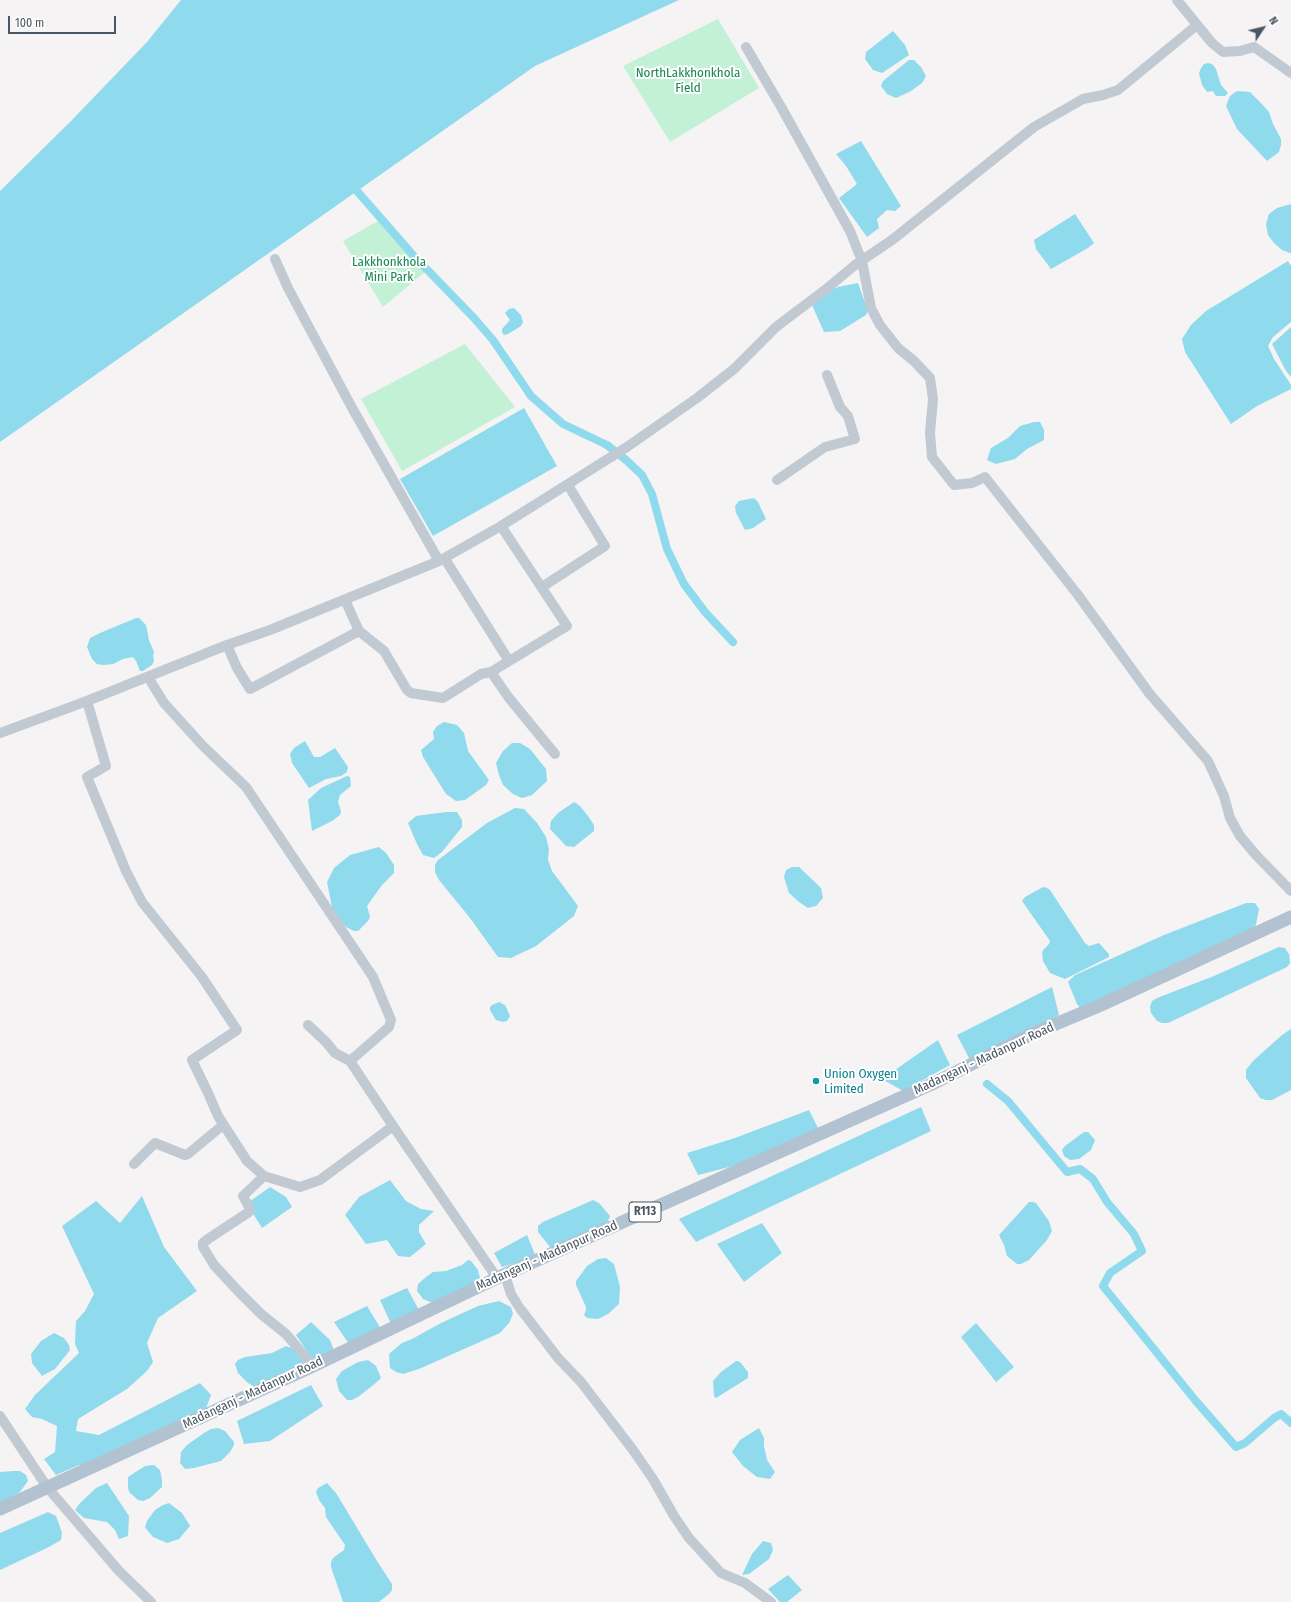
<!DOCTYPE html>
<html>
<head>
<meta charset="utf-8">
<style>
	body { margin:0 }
	#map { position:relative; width:1291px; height:1602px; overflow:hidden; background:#f5f3f3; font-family:"Fira Sans Condensed",sans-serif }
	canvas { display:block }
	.north { position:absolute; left:1243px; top:8px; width:40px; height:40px; -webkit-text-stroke:3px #fff; paint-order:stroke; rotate:55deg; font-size:11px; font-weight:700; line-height:16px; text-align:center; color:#4a5661 }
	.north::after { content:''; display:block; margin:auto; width:14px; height:18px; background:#4a5661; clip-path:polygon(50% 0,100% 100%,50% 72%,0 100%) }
	.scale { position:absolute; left:8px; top:16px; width:108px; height:18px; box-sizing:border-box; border:2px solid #4a5661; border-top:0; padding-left:5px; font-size:12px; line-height:14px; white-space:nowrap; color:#4a5661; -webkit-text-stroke:3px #fff; paint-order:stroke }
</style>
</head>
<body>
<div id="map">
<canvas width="1291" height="1602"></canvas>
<div class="north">N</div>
<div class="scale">100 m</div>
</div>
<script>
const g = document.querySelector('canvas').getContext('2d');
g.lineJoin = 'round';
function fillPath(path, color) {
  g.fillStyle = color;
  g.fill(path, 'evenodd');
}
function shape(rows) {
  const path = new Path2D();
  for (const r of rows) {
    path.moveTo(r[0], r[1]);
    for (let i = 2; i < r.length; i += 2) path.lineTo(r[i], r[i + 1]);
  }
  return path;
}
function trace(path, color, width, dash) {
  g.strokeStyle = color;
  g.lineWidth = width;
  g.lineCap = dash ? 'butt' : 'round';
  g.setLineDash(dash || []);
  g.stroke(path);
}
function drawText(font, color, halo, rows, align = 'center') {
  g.font = font + ' "Fira Sans Condensed",sans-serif';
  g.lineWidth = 4;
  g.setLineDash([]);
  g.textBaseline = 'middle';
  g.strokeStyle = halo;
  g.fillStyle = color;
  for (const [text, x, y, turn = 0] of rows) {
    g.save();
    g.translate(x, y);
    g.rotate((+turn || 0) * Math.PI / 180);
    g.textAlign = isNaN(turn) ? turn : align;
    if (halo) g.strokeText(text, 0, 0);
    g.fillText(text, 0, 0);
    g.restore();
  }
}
const green = shape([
	[718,19,759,88,670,142,623,66],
	[378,221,425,272,383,307,343,241],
	[465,344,515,407,402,471,361,399]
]);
const water = shape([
	[181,0,679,0,535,66,0,442,0,191,71,121,147,42],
	[893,31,905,45,909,55,882,73,873,70,865,59,866,52],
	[909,60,914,60,921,67,926,76,922,83,911,91,896,98,887,94,881,86,883,81],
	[1208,63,1212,64,1216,69,1221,85,1228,93,1225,96,1216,96,1213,91,1207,92,1202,85,1199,73,1201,68,1204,64],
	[1237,91,1250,92,1260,102,1269,112,1273,124,1281,139,1281,145,1279,152,1267,161,1237,129,1226,106,1230,96],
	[861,141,901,206,895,211,887,210,877,219,879,228,867,237,839,198,857,184,846,166,836,154],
	[1291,204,1291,253,1290,253,1282,250,1274,243,1268,235,1266,224,1269,214,1277,208],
	[1075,214,1094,243,1088,248,1051,269,1036,249,1034,240],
	[1288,261,1291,266,1291,322,1273,337,1268,346,1274,359,1291,385,1291,389,1257,406,1231,424,1185,352,1182,339,1191,325,1206,311],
	[858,283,868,311,866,315,840,331,824,332,812,305,825,293,838,287],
	[514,308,521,315,523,322,521,326,508,334,504,335,502,332,502,329,510,320,505,313,509,309],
	[1291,327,1291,377,1286,371,1272,344],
	[524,408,557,466,433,536,400,479],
	[1034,422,1040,422,1044,430,1044,440,1027,449,1015,459,996,464,987,460,991,448,1008,438,1020,426],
	[754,498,758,502,766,519,753,528,745,530,736,513,735,506,739,501],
	[136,618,139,618,146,625,149,640,154,652,153,655,154,661,152,665,143,671,140,671,136,661,133,657,123,659,113,664,103,665,97,664,92,659,87,647,90,638,100,633],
	[444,722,457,725,464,733,468,751,489,780,486,785,465,800,456,801,446,794,423,757,421,750,434,739,433,732,437,726],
	[305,741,314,757,320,757,335,748,348,767,347,772,341,776,326,779,309,788,292,763,290,754,294,748],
	[512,743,520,743,530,749,546,769,547,781,532,795,522,798,513,794,503,785,499,775,496,763,503,751],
	[347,776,350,777,351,786,340,795,338,802,341,811,340,815,332,821,312,831,308,800,321,788],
	[574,802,580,806,588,816,594,825,594,831,574,847,566,846,550,829,551,821,558,813],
	[515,808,524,809,537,823,546,837,549,849,548,860,552,871,578,906,574,916,536,946,511,958,498,957,470,918,439,880,435,872,435,865,438,860,487,823],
	[446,812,457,812,462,820,462,827,442,852,434,858,423,855,417,844,408,823,416,816],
	[379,847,386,853,394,865,394,873,382,885,367,906,370,917,368,921,358,931,354,931,346,927,335,914,332,907,327,882,334,868,350,855],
	[792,867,799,867,821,888,823,898,816,906,808,908,799,902,789,893,784,877,786,870],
	[1043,887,1047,888,1050,890,1085,943,1089,946,1099,943,1109,954,1109,957,1065,979,1050,973,1043,961,1042,954,1043,950,1049,944,1050,941,1022,901,1025,897],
	[1246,903,1255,903,1259,909,1255,929,1082,1010,1077,1004,1068,982,1075,975,1164,935],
	[1279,947,1285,948,1289,954,1290,963,1287,967,1168,1023,1162,1023,1157,1021,1151,1013,1150,1007,1152,1001,1157,998,1214,976],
	[1052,987,1059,1015,1043,1025,970,1060,957,1035],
	[499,1002,505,1005,510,1016,507,1021,503,1022,496,1020,490,1010,490,1007,492,1005],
	[1291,1029,1291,1090,1272,1100,1266,1100,1260,1098,1246,1078,1246,1070,1253,1061,1282,1035],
	[938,1040,950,1065,903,1091,882,1079],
	[921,1107,931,1131,696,1242,679,1219],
	[809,1110,818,1128,745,1163,698,1175,687,1153,735,1138],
	[1084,1132,1088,1132,1095,1140,1091,1150,1079,1159,1070,1160,1064,1156,1062,1150,1065,1146],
	[390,1180,406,1201,421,1209,434,1211,419,1225,419,1232,426,1244,410,1257,398,1256,387,1240,366,1244,345,1215,359,1197],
	[270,1187,286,1197,292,1207,262,1228,249,1207,249,1202],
	[142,1196,164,1247,197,1291,158,1318,147,1343,153,1362,147,1371,127,1389,78,1419,76,1431,99,1435,200,1383,211,1395,205,1411,84,1468,79,1465,56,1475,44,1459,55,1452,57,1426,42,1419,32,1417,25,1409,35,1395,79,1353,75,1344,76,1321,85,1311,94,1294,62,1226,96,1201,120,1223],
	[593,1200,599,1203,610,1216,607,1223,592,1228,587,1232,554,1249,550,1247,538,1232,538,1226,543,1222],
	[1029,1202,1033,1202,1036,1203,1049,1221,1052,1231,1047,1240,1029,1260,1021,1264,1017,1264,1007,1256,1004,1245,999,1235],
	[762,1223,782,1253,744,1282,717,1244],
	[527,1235,536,1257,502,1267,494,1253],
	[606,1258,614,1264,620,1287,619,1304,608,1314,598,1319,587,1318,584,1315,586,1310,586,1307,576,1285,576,1281,587,1266,598,1259],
	[468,1260,471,1261,478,1270,480,1278,479,1283,435,1304,423,1299,417,1291,418,1284,426,1277,433,1272,446,1271,462,1265],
	[407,1288,419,1310,392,1326,380,1300],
	[499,1301,511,1307,513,1314,509,1323,500,1333,419,1369,403,1374,396,1372,390,1368,389,1354,402,1343,412,1339,441,1323,478,1306],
	[367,1306,381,1329,349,1344,334,1322],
	[311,1322,330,1340,335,1353,314,1362,296,1335],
	[976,1323,1014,1367,996,1382,961,1337],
	[54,1333,64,1338,69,1345,70,1350,55,1369,42,1376,32,1363,31,1354,41,1341],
	[286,1346,294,1349,303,1359,304,1364,257,1388,248,1383,238,1373,235,1364,238,1360,245,1357,272,1353],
	[368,1360,376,1366,381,1378,377,1382,358,1397,352,1400,347,1400,339,1391,336,1379,342,1371,358,1362],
	[736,1361,738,1361,741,1363,748,1372,748,1378,716,1398,714,1396,713,1381,721,1372],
	[311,1385,323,1406,270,1441,244,1444,237,1421],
	[218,1428,225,1431,234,1442,234,1445,230,1452,221,1461,194,1468,185,1469,180,1463,181,1452,187,1445,204,1433,211,1429],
	[759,1428,764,1438,764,1446,767,1460,775,1472,770,1479,757,1477,743,1466,732,1452,740,1440],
	[154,1465,160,1470,162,1480,162,1487,150,1498,143,1501,138,1500,129,1492,128,1487,128,1477,145,1466],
	[14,1471,20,1471,26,1475,28,1481,20,1492,0,1505,0,1472],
	[107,1483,129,1516,128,1536,119,1539,115,1530,107,1522,84,1518,75,1510,80,1503,96,1488],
	[327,1483,336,1493,377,1561,392,1584,392,1590,390,1593,379,1602,343,1602,331,1567,331,1562,333,1558,344,1550,345,1545,326,1517,325,1508,319,1500,316,1492,318,1488],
	[169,1503,182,1513,190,1526,179,1539,167,1543,153,1537,147,1530,145,1527,147,1521,155,1510,163,1505],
	[48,1512,56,1516,62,1533,61,1540,47,1548,0,1570,0,1533],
	[763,1541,771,1543,773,1550,769,1559,749,1574,742,1575,752,1554],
	[788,1575,802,1590,787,1602,780,1602,768,1589]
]);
const canal = shape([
	[350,183,412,254,474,318,493,340,531,396,563,424,607,445,626,460,642,475,652,494,667,549,684,584,705,612,733,642],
	[987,1084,1008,1101,1067,1172,1080,1169,1093,1179,1107,1202,1134,1234,1142,1251,1110,1273,1103,1286,1195,1400,1236,1447,1245,1443,1274,1418,1281,1414,1291,1423]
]);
const minor = shape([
	[1177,0,1212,43,1223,52,1240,51,1254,47,1291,73],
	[746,47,780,105,850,231,862,261,871,308,880,325,898,348,914,361,930,378,933,399,930,433,932,457,954,485,972,483,985,477,1078,595,1149,693,1208,761,1224,796,1230,818,1240,836,1256,855,1291,891],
	[275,259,288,288,351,406,439,561],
	[777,480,825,447,855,439,848,416,840,407,827,375],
	[501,526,567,626,491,672,509,698,555,754],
	[445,559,509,661],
	[542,587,605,546,568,485],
	[345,600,359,631,384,651,407,690,411,693,443,698,481,674,491,672],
	[227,645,237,668,250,689,359,631],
	[148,677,164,703,203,746,246,787,373,977,391,1020,389,1027,350,1061,393,1126,497,1278],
	[87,701,106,766,87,777,126,871,142,902,202,977,237,1030,192,1060,208,1093,218,1116,247,1161,264,1176,300,1187,320,1180,393,1126],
	[0,733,87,701,227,645,270,630,439,561,501,526,627,447,697,398,734,369,776,327,825,290,855,265,892,240,1034,127,1083,99,1103,95,1118,90,1197,25],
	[308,1025,326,1042,335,1053,350,1061],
	[134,1164,155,1143,185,1155,188,1154,223,1125],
	[264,1176,243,1196,250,1209,249,1212,208,1239,203,1243,203,1247,214,1265,239,1292,261,1314,286,1334,313,1366],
	[505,1275,511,1294,519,1307,558,1358,581,1382,633,1450,653,1479,674,1516,689,1538,721,1573,745,1583,771,1602],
	[0,1416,47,1487,119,1571,151,1602]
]);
const major = shape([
	[0,1509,313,1366,497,1278,934,1083,1032,1034,1101,1005,1291,917]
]);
const markers = [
	[816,1081,4,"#0f9aa8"]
];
const shields = [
	[645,1212,32]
];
const shieldNames = [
	["R113",645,1212]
];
const parkNames = [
	["NorthLakkhonkhola",688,73],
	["Field",688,88],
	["Lakkhonkhola",389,262],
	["Mini Park",389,277]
];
const streetNames = [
	["Madanganj - Madanpur Road",984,1059,-25],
	["Madanganj - Madanpur Road",547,1256,-24],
	["Madanganj - Madanpur Road",253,1393,-25]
];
const cultureNames = [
	["Union Oxygen",824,1074],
	["Limited",824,1089]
];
fillPath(green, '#c3f1d5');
fillPath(water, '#90daee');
trace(canal, '#90daee', 8);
trace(minor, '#c1cad2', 10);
trace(major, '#b3c2d1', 13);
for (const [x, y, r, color] of markers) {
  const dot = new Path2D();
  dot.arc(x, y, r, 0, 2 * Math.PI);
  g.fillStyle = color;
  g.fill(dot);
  trace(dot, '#fff', 1.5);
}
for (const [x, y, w] of shields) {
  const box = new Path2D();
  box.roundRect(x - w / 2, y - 10, w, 20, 3);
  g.fillStyle = '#fff';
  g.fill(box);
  trace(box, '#4a5661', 1);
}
drawText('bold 12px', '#4a5661', null, shieldNames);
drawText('13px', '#17864f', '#fff', parkNames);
drawText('13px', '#4a5661', '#fff', streetNames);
drawText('13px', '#0d838f', '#fff', cultureNames, 'left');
</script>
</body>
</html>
